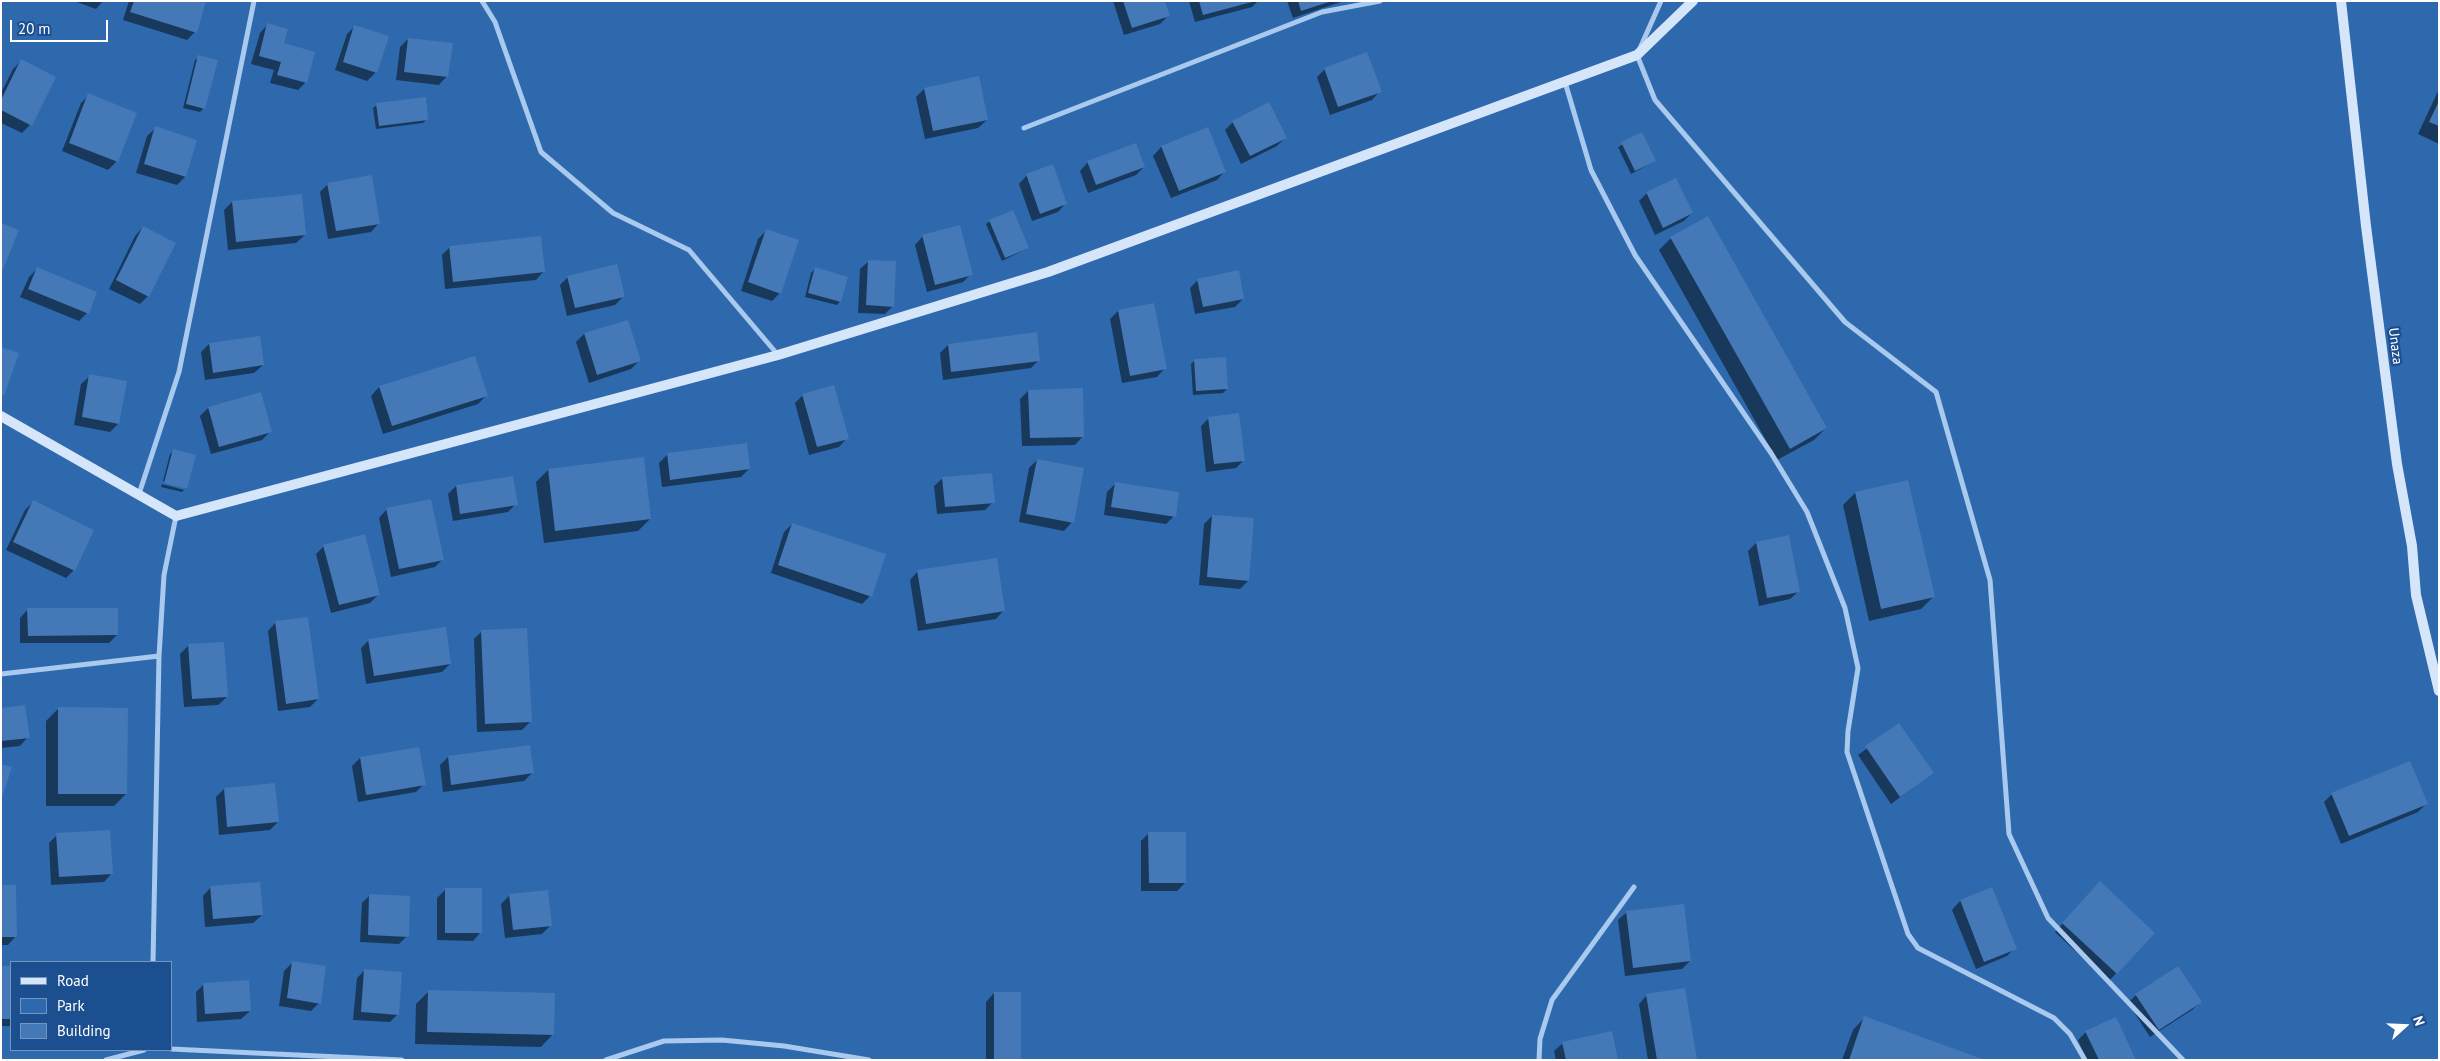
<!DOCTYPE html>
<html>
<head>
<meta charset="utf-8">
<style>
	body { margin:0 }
	#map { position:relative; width:2440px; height:1061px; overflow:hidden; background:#1b4f8f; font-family:"PT Sans",sans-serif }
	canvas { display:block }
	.frame { position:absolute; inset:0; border:2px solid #fff; pointer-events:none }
	.legend { position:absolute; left:10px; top:961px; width:162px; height:90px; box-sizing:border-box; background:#1b4f8f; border:1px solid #7695bc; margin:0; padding:6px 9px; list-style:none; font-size:15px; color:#fff }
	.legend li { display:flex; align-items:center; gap:10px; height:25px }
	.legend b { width:25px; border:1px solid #7695bc }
	.north { position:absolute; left:2380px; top:1001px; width:50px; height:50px; -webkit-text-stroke:4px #1b4f8f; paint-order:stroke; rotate:70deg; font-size:14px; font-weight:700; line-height:20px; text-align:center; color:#fff }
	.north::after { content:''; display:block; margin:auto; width:18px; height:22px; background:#fff; clip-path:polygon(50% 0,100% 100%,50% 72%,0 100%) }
	.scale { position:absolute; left:10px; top:20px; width:98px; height:22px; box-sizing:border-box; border:2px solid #fff; border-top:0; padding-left:6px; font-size:15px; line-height:18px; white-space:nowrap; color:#fff; -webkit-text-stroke:4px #1b4f8f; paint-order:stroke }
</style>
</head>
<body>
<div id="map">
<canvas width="2440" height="1061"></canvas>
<div class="frame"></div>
<ul class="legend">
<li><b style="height:6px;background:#d6e6fa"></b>Road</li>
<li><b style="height:14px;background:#2e69ad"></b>Park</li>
<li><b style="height:14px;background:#4478b7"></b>Building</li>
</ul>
<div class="north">N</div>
<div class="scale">20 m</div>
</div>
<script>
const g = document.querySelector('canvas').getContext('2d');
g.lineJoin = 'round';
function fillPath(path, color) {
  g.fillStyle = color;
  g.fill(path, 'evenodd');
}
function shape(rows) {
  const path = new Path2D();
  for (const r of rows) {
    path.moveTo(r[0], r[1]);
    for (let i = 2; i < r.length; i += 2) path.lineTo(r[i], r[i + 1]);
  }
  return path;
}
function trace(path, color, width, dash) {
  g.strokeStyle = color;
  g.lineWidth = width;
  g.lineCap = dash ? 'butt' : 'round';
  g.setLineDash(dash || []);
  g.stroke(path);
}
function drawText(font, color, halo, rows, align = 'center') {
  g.font = font + ' "PT Sans",sans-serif';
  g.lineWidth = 4.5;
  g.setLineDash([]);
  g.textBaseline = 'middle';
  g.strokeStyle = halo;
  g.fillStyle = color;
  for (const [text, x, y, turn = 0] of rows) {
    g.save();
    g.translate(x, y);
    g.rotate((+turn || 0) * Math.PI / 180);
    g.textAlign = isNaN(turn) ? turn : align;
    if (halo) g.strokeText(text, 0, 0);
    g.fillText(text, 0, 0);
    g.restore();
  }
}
const green = shape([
	[1,1,2439,1,2439,1060,1,1060],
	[11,962,171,962,171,1050,11,1050]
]);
const shadow = shape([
	[74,1,103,1,96,9],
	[129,1,205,1,195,32,187,40,123,20],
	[1113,1,1164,1,1168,16,1160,24,1124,35],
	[1189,1,1258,1,1252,7,1195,22],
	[1287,1,1344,1,1293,18],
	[268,24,306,82,298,90,270,83,274,70,251,64,260,33],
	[355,26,376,72,367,81,335,70,347,34],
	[408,39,447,76,439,85,396,80,400,47],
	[199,57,204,108,200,112,183,108,195,60],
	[21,61,30,125,22,133,1,123,1,93,13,69],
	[1325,69,1380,91,1372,100,1330,115,1317,77],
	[924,89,987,120,978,128,925,139,916,97],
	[2439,89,2439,144,2418,134],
	[89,95,135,114,116,162,108,170,62,151,81,103],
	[377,105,427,119,423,123,376,129,373,108],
	[1233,122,1285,138,1277,146,1241,164,1225,130],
	[156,128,196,140,185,177,177,185,136,173,147,136],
	[1207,129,1225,171,1217,180,1171,198,1153,156,1161,147],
	[1642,134,1655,161,1631,174,1618,147],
	[1088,162,1144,167,1136,175,1088,193,1080,171],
	[1027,175,1066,203,1058,212,1032,221,1019,184],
	[328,184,379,223,371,232,328,239,320,192],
	[1647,193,1692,213,1684,221,1655,235,1639,201],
	[232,202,305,235,296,243,228,250,224,210],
	[990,221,1028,248,1002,261,986,224],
	[143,227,148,296,140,304,109,289,135,236],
	[766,231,780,293,772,301,741,291,758,239],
	[923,236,971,274,963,282,927,292,915,245],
	[1671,238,1826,428,1814,440,1777,460,1659,250],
	[450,247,544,271,536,280,445,289,442,255],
	[869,261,893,306,885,314,858,313,860,269],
	[37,269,87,313,79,321,20,297,29,277],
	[815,269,840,301,837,305,805,297,811,273],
	[568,277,623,297,615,305,567,316,560,285],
	[1198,280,1243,299,1235,307,1195,314,1190,288],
	[1118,311,1165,368,1157,377,1122,383,1110,319],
	[627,321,639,361,631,369,589,383,576,342,584,334],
	[209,344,263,365,254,373,205,380,201,352],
	[948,345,1039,360,1031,368,943,380,940,353],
	[1194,361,1227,389,1223,393,1193,395,1191,364],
	[90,376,118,424,110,432,74,425,81,384],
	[379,387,486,396,478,404,383,434,371,396],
	[1028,391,1083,436,1075,445,1022,446,1020,399],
	[803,395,847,438,839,447,809,455,795,403],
	[208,408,270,432,262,440,211,454,200,416],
	[1209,418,1244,460,1236,468,1206,472,1201,426],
	[174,451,186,488,185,489,185,487,163,481,170,454],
	[667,455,749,469,741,477,662,487,659,463],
	[1037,460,1072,522,1064,531,1019,522,1029,468],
	[548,470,650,519,638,531,544,543,536,482],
	[943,478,993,502,985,510,937,514,934,486],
	[162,484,184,490,182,492,161,487],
	[1115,484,1174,516,1166,524,1104,515,1107,492],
	[456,486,516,504,508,512,453,521,448,494],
	[1855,493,1933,597,1921,609,1869,621,1843,505],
	[33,502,74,570,66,578,6,550,25,510],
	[387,509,443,559,435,567,391,577,379,518],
	[1212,516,1248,581,1240,589,1199,585,1204,524],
	[792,524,870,596,862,604,771,573,784,532],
	[1756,543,1799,591,1790,599,1759,606,1748,551],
	[324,546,378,595,370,603,331,613,316,554],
	[918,571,1004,610,996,619,918,631,910,580],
	[28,609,117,635,109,643,20,643,20,618],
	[276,622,318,699,310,707,278,711,268,631],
	[482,631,530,722,522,730,477,732,474,639],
	[369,640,450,664,442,672,366,684,361,648],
	[189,645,227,697,218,705,184,707,180,654],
	[58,709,126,794,114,806,46,806,46,721],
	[1,710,28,737,20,746,1,748],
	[1899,725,1932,773,1891,804,1858,755],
	[448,757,532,773,524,781,443,792,440,765],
	[360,758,424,784,416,792,358,802,352,766],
	[224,789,278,822,270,830,219,835,216,797],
	[2332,794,2426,804,2418,812,2341,844,2324,802],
	[1149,833,1185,883,1177,891,1141,891,1141,841],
	[57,835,112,873,104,882,51,885,49,843],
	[1,886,16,936,8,945,1,945],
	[211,887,262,915,253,923,205,927,203,896],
	[1992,889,2015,948,2007,956,1976,969,1952,910,1960,901],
	[445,890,481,932,473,941,437,940,437,898],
	[2092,891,2154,933,2108,982,2055,932],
	[370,895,407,936,399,944,360,942,362,903],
	[510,895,550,926,542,934,505,938,501,904],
	[1627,912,1690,961,1682,969,1625,976,1618,920],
	[292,963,319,1003,311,1011,279,1006,284,971],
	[1,967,11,967,11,1026,1,1026],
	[365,970,398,1014,390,1022,353,1020,357,978],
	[204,984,250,1011,241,1019,197,1022,196,992],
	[429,991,553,1034,541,1047,415,1044,416,1004],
	[994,993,1019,1060,986,1060,986,1002],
	[1647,995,1695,1060,1648,1060,1639,1004],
	[2136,995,2200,1002,2192,1010,2150,1037,2128,1003],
	[1865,1017,1982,1060,1842,1060,1853,1030],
	[2086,1032,2135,1060,2087,1060,2078,1040],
	[1563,1043,1616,1060,1556,1060,1554,1051]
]);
const building = shape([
	[134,1,206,1,197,33,130,12],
	[1123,1,1165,1,1170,16,1132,28],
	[1199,1,1252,1,1252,2,1203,15],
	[1298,1,1329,1,1329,2,1301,11],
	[267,23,288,29,284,43,315,52,307,83,277,75,281,62,259,56],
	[354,25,389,36,377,73,343,62],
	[408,38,453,43,448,77,404,72],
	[1367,52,1382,92,1338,107,1324,68],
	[198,55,218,60,205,109,186,104],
	[21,59,56,77,32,126,1,110,1,100],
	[979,76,988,120,933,131,924,88],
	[88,93,137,113,118,162,69,143],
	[426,97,428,120,379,126,376,103],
	[2439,101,2439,126,2429,122],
	[1269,102,1287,138,1250,156,1232,121],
	[155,126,197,140,186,177,144,164],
	[1208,127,1226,172,1179,191,1161,146],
	[1642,132,1656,161,1635,171,1621,142],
	[1136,143,1145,167,1096,185,1087,161],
	[1053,164,1067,204,1040,214,1026,174],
	[372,175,380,224,336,231,327,183],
	[1676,178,1693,213,1663,228,1646,192],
	[302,194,306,235,236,242,232,201],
	[1013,210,1029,248,1005,258,989,220],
	[1708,216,1827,428,1790,449,1670,237],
	[1,223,19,230,1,274],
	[960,225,973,275,935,285,922,235],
	[143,226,176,243,149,297,116,280],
	[766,229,799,240,781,294,748,282],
	[541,236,545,272,453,282,449,246],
	[868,260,896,261,894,307,866,305],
	[617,264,625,297,575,308,567,276],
	[37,267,97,292,89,314,28,289],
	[815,267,848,277,841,302,808,293],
	[1239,270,1244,299,1203,307,1197,279],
	[1154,303,1167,369,1130,376,1118,310],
	[628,320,641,361,597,375,584,333],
	[1037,332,1040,361,951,372,948,344],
	[260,336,264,365,213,373,209,343],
	[1,347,19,353,4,396,1,395],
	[475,356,488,396,392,426,379,386],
	[1226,357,1228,389,1196,391,1194,359],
	[89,374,127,381,119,424,82,417],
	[834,385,849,439,817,447,802,394],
	[1083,388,1084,437,1030,438,1028,390],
	[261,392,272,432,219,447,208,407],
	[1239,413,1245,461,1214,464,1208,417],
	[747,443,750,469,670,480,667,453],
	[173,449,196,455,187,489,164,483],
	[644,457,651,519,555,531,548,469],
	[1037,459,1084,468,1074,523,1026,514],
	[992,473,995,503,945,507,942,477],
	[513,476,518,505,460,514,456,485],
	[1908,480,1935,597,1881,609,1855,492],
	[1115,482,1179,492,1176,517,1111,507],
	[431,499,444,560,399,569,386,508],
	[33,500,94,530,75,571,13,542],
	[1212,515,1254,518,1249,581,1207,577],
	[792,523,886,554,872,597,778,565],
	[365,534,380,595,339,605,323,545],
	[1789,535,1800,592,1767,598,1756,542],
	[997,558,1005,611,926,624,917,570],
	[27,608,118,608,118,635,28,636],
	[308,617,319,699,286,704,275,621],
	[446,627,451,664,374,676,368,639],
	[527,628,532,722,485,724,481,630],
	[224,642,228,697,192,699,188,644],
	[25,705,30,738,1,741,1,708],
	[58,707,128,708,127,794,58,794],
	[1899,723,1934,773,1900,797,1865,746],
	[530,745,534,773,451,785,448,756],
	[419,747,426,785,366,795,360,757],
	[2410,761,2428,804,2349,836,2331,793],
	[1,764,12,767,2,797,1,797],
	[275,783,279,822,227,827,224,788],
	[110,830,113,874,59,877,56,833],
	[1148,832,1186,832,1186,883,1149,883],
	[2100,881,2155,933,2117,974,2062,923],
	[260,882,263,915,213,919,210,886],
	[1,885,16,885,17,937,1,937],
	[1992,887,2017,949,1984,962,1960,900],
	[445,888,482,888,482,933,445,933],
	[548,890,552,926,513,930,509,894],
	[369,894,410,896,409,937,368,935],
	[1684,904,1691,961,1633,968,1626,911],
	[292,961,326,966,321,1004,287,998],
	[1,966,11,966,11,1019,1,1019],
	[2178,966,2202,1002,2159,1030,2135,994],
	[364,969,402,972,399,1015,361,1012],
	[249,980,251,1011,205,1014,203,983],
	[1685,988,1697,1060,1657,1060,1646,994],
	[428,990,555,993,554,1035,427,1032],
	[994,992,1021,992,1021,1060,994,1060],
	[1864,1016,1985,1060,1849,1060],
	[2116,1017,2136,1060,2099,1060,2085,1031],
	[1612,1031,1618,1060,1566,1060,1562,1042]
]);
const street = shape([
	[482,1,495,22,541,152,613,213,689,250,778,355],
	[1661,1,1637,55,1655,100,1845,322,1936,392,1990,580,2009,834,2048,918,2183,1060],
	[1565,82,1591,170,1635,255,1771,453,1807,512,1845,608,1858,668,1848,731,1847,752,1908,934,1918,948,2054,1018,2070,1034,2085,1060],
	[1024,128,1322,12,1380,1],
	[139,494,179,372,254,1],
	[1,674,159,656],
	[153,962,159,656,164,575,176,516],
	[171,1049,402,1060],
	[106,1060,144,1050],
	[606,1060,664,1041,722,1040,784,1046,869,1060],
	[1539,1060,1540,1039,1552,1000,1634,887]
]);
const secondary = shape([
	[2341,1,2366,226,2397,464,2412,546,2416,595,2439,691],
	[1,416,176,516,778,355,1048,272,1637,55,1693,1]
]);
const streetNames = [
	["Unaza",2395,346,83]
];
fillPath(green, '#2e69ad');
fillPath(shadow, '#0007');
fillPath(building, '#4478b7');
trace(street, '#a9c9ee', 5);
trace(secondary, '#d6e6fa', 10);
drawText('14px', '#fff', '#1b4f8f', streetNames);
</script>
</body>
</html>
